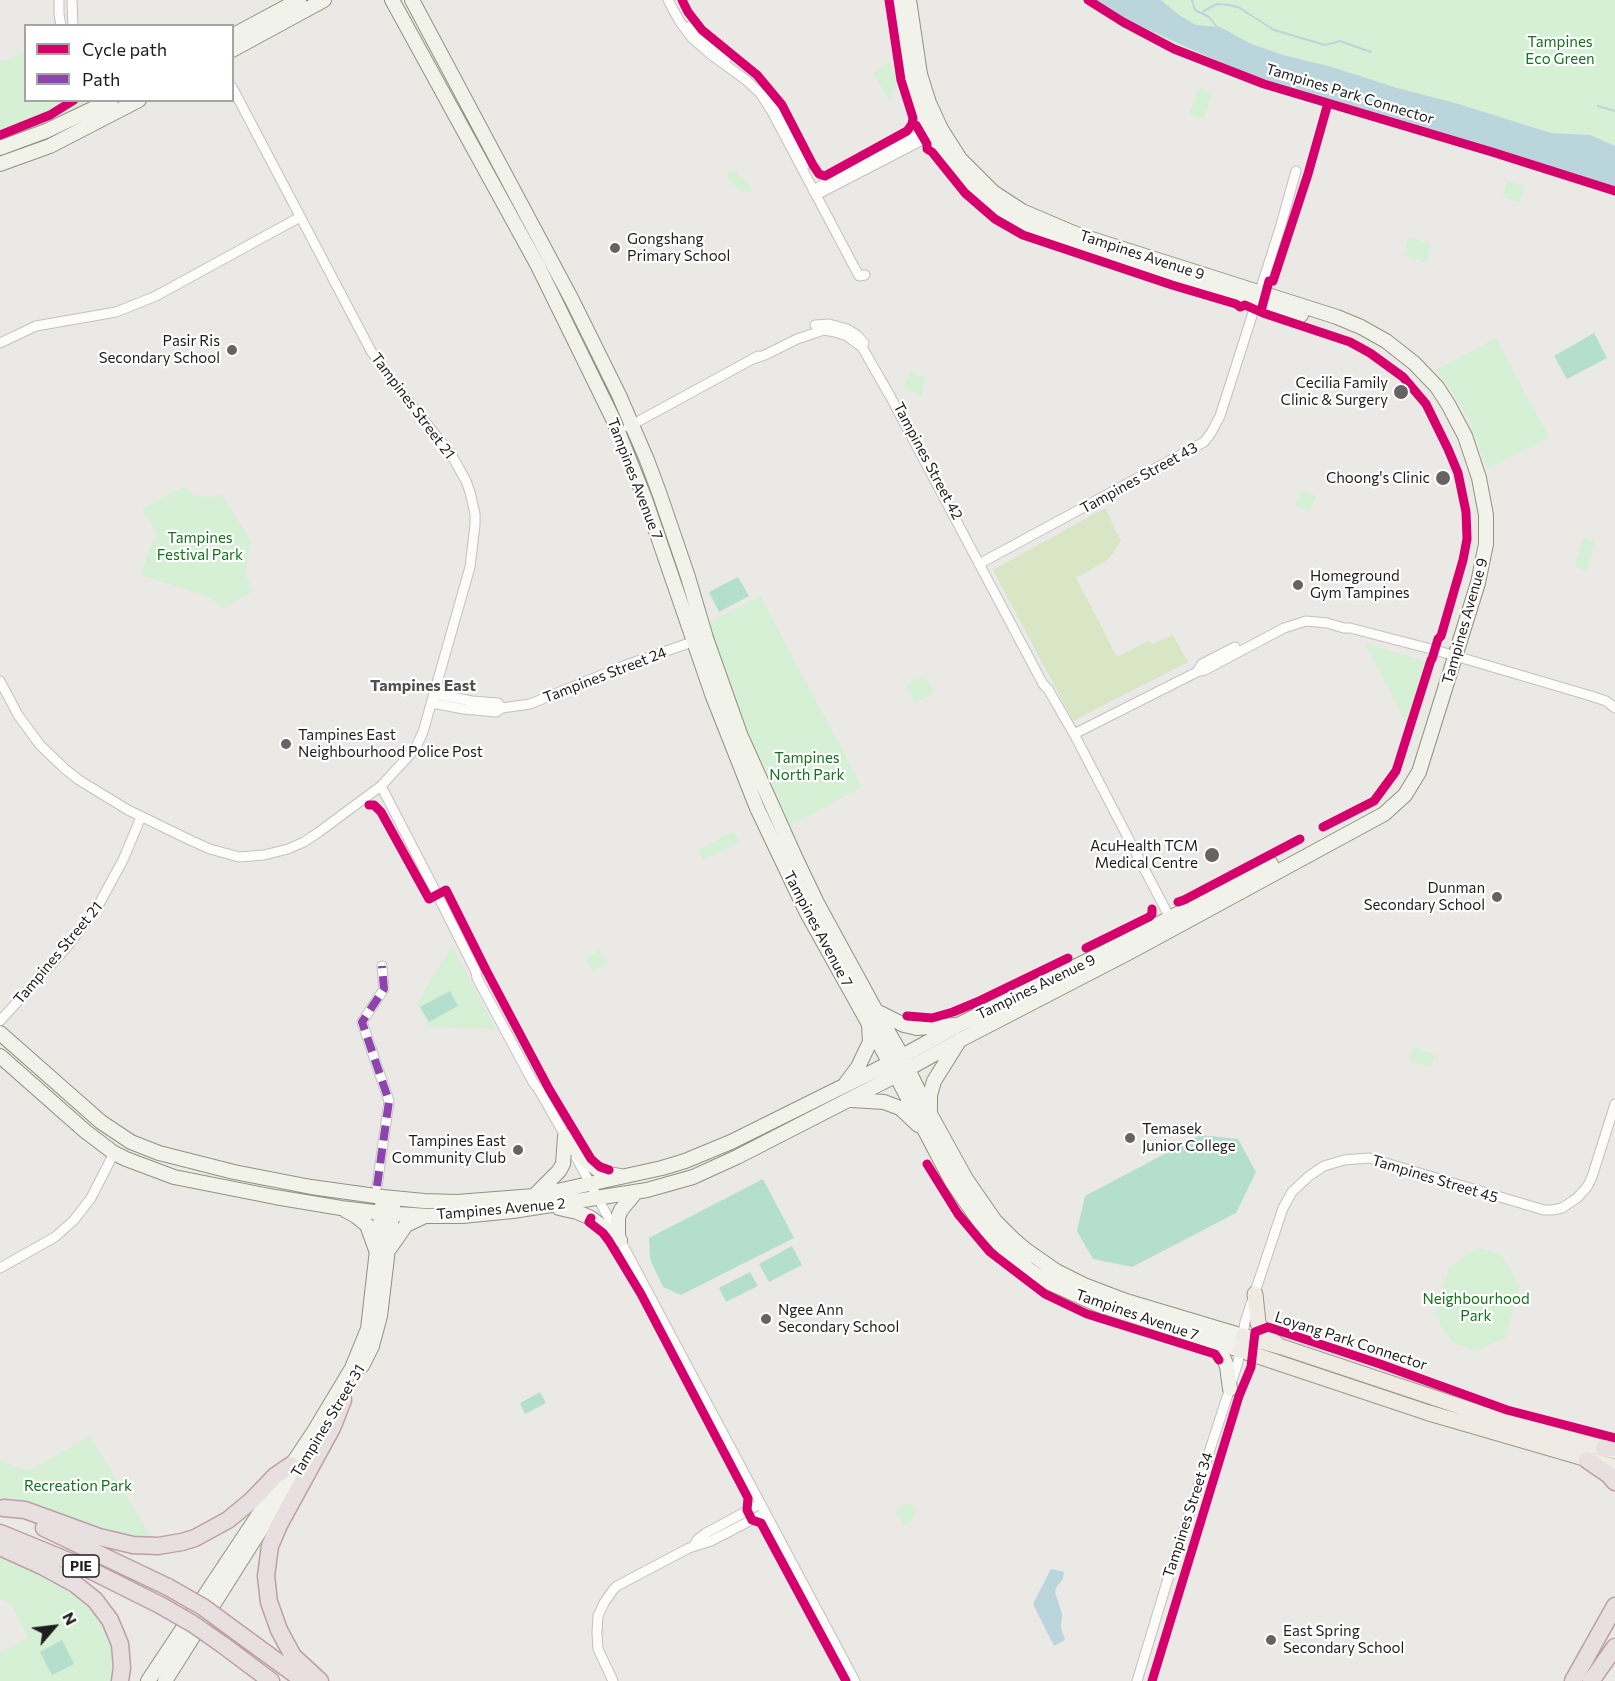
<!DOCTYPE html>
<html>
<head>
<meta charset="utf-8">
<style>
	body { margin:0 }
	#map { position:relative; width:1615px; height:1681px; overflow:hidden; background:#ebe9e5; font-family:Commissioner,sans-serif }
	canvas { display:block }
	.legend { position:absolute; left:24px; top:24px; width:210px; height:78px; box-sizing:border-box; background:#fff; border:2px solid #a5a5a5; margin:0; padding:8px 10px; list-style:none; font-size:18px; color:#1d1d1d }
	.legend li { display:flex; align-items:center; gap:12px; height:30px }
	.legend b { width:30px; border:2px solid #a5a5a5 }
	.north { position:absolute; left:24px; top:1597px; width:60px; height:60px; -webkit-text-stroke:4px #fff; paint-order:stroke; rotate:62deg; font-size:16px; font-weight:700; line-height:24px; text-align:center; color:#1d1d1d }
	.north::after { content:''; display:block; margin:auto; width:21px; height:27px; background:#1d1d1d; clip-path:polygon(50% 0,100% 100%,50% 72%,0 100%) }
</style>
</head>
<body>
<div id="map">
<canvas width="1615" height="1681"></canvas>
<ul class="legend">
<li><b style="height:8px;background:#d6006c"></b>Cycle path</li>
<li><b style="height:8px;background:#8e44ad"></b>Path</li>
</ul>
<div class="north">N</div>
</div>
<script>
const g = document.querySelector('canvas').getContext('2d');
g.lineJoin = 'round';
function fillPath(path, color) {
  g.fillStyle = color;
  g.fill(path, 'evenodd');
}
function shape(rows) {
  const path = new Path2D();
  for (const r of rows) {
    path.moveTo(r[0], r[1]);
    for (let i = 2; i < r.length; i += 2) path.lineTo(r[i], r[i + 1]);
  }
  return path;
}
function trace(path, color, width, dash) {
  g.strokeStyle = color;
  g.lineWidth = width;
  g.lineCap = dash ? 'butt' : 'round';
  g.setLineDash(dash || []);
  g.stroke(path);
}
function drawText(font, color, halo, rows, align = 'center') {
  g.font = font + ' Commissioner,sans-serif';
  g.lineWidth = 4.5;
  g.setLineDash([]);
  g.textBaseline = 'middle';
  g.strokeStyle = halo;
  g.fillStyle = color;
  for (const [text, x, y, turn = 0] of rows) {
    g.save();
    g.translate(x, y);
    g.rotate((+turn || 0) * Math.PI / 180);
    g.textAlign = isNaN(turn) ? turn : align;
    if (halo) g.strokeText(text, 0, 0);
    g.fillText(text, 0, 0);
    g.restore();
  }
}
const grass = shape([
	[1105,508,1121,541,1109,559,1076,578,1117,657,1148,641,1153,644,1173,635,1188,662,1073,721,993,570]
]);
const park = shape([
	[1087,0,1615,0,1615,193,1239,76,1184,53,1115,17],
	[25,51,26,100,90,101,43,124,0,139,0,60,5,61],
	[890,62,898,78,890,102,873,72],
	[1199,88,1213,92,1203,119,1189,115],
	[733,171,738,173,745,182,748,183,752,192,741,191,731,183,729,179,728,173],
	[1507,181,1525,186,1520,202,1503,197],
	[1409,237,1431,244,1426,263,1404,256],
	[1496,338,1549,438,1487,469,1478,443,1467,416,1453,393,1436,370],
	[910,372,926,377,921,396,904,388],
	[183,487,196,496,210,497,222,495,251,541,245,574,253,591,223,608,207,596,141,575,151,544,157,533,142,509],
	[1301,490,1316,496,1310,511,1296,506],
	[1583,537,1595,542,1587,571,1575,567],
	[760,596,862,787,790,826,766,768,754,748,707,624],
	[1365,643,1427,662,1406,723],
	[925,675,934,693,915,703,905,685],
	[734,831,740,841,704,860,698,850],
	[452,946,496,1029,429,1027,417,1003],
	[600,950,607,964,593,972,585,958],
	[1414,1047,1435,1055,1431,1068,1409,1060],
	[1478,1248,1501,1254,1520,1286,1506,1337,1477,1351,1453,1343,1444,1330,1435,1313,1450,1265,1452,1267,1457,1262],
	[90,1436,151,1537,148,1538,140,1540,99,1533,38,1510,0,1499,0,1460,25,1470,32,1469],
	[913,1503,916,1511,910,1523,904,1525,896,1513,901,1506],
	[0,1551,93,1602,117,1645,117,1681,0,1681,0,1653,28,1638,12,1604,0,1599]
]);
const pitch = shape([
	[1594,333,1607,358,1567,379,1554,356],
	[738,577,749,596,719,612,709,592],
	[450,991,458,1006,429,1022,420,1007],
	[1200,1135,1238,1139,1256,1172,1236,1213,1132,1267,1093,1259,1077,1231,1085,1196],
	[763,1179,794,1238,681,1295,663,1287,650,1259,649,1238],
	[792,1246,802,1265,769,1282,759,1264],
	[750,1272,758,1286,726,1302,719,1288],
	[540,1392,546,1403,525,1414,520,1403],
	[62,1640,74,1664,52,1675,40,1652]
]);
const water = shape([
	[1096,0,1161,0,1179,15,1196,25,1220,27,1249,43,1283,55,1332,67,1397,88,1455,103,1551,133,1590,135,1615,146,1615,186,1289,88,1240,71,1129,21],
	[1051,1569,1064,1572,1063,1579,1057,1586,1055,1592,1062,1614,1061,1628,1065,1640,1054,1646,1033,1604]
]);
const stream = shape([
	[1192,0,1195,10,1209,17,1217,27],
	[1203,13,1204,11,1217,4,1229,5,1238,7,1274,30,1325,45,1340,41,1371,52],
	[1598,106,1615,111]
]);
const street = shape([
	[59,0,59,14,61,26],
	[72,0,73,26],
	[668,0,680,22,692,38,709,53,746,80,760,93,771,110,859,276,865,275],
	[690,26,702,39,726,59],
	[766,93,777,107,807,164],
	[813,190,931,128],
	[816,195,934,134],
	[815,325,829,324,847,329,857,335,864,343],
	[0,343,36,326,116,312,156,296,300,217],
	[756,358,765,355,797,339,824,330,835,332,847,336,862,347,890,396,1043,684,1048,689,1074,734,1172,922],
	[628,427,758,356],
	[979,564,1204,442,1211,433,1220,416,1280,228,1296,171],
	[1197,672,1202,664,1235,647],
	[0,681,18,715,40,745,65,769,79,780,128,810,192,841,210,849,239,857,264,855,288,849,304,842,319,832,381,786,415,749,423,732,470,567,475,525,475,514,470,492,466,481,451,454,393,382,371,351,232,87],
	[435,694,472,701,498,703,502,708],
	[432,703,464,709,496,712,502,708,530,704,626,665,698,640],
	[1074,734,1197,672,1205,670,1284,628,1306,621,1327,623,1344,628,1350,628,1435,650,1591,696,1606,701,1615,708],
	[381,786,437,894,476,972,477,978,533,1082,539,1090,567,1139],
	[0,1021,66,948,98,906,123,860,141,817],
	[576,1157,855,1681],
	[377,1186,389,1101,362,1022,384,989,382,966],
	[0,1268,55,1237,74,1220,91,1198,114,1153],
	[694,1545,698,1539,706,1533,760,1504],
	[613,1681,598,1649,597,1633,598,1616,604,1603,613,1590,617,1586,689,1548,711,1541,765,1513],
	[1137,1681,1167,1582,1228,1394,1238,1362,1245,1322,1283,1208,1292,1192,1309,1176,1324,1166,1344,1160,1369,1158,1544,1210,1552,1210,1562,1208,1577,1198,1587,1187,1592,1177,1615,1104]
]);
const secondary = shape([
	[392,0,538,266,613,419,645,499,712,694,757,808,806,911,869,1024,952,1182,984,1228,1005,1250,1028,1269,1048,1282,1099,1305,1240,1350],
	[412,0,572,300,619,395,647,460,660,495,688,577,706,638,740,734,796,859,816,901,876,1011,898,1049,929,1112,966,1179,995,1221,1012,1238,1026,1250,1056,1271,1084,1285,1126,1301,1243,1336],
	[898,0,907,77,922,121,930,136,950,165,971,188,998,212,1017,222,1071,246,1301,315],
	[232,36,299,0],
	[232,50,324,0],
	[0,148,46,131,111,100],
	[0,164,50,146,139,100],
	[876,1011,904,1025,917,1028,954,1025],
	[0,1033,101,1122,131,1142,159,1153,234,1172,311,1187,383,1197,424,1201,457,1202,534,1196,662,1168,685,1161,731,1142,890,1063,960,1024,1125,942,1271,864],
	[0,1056,85,1131,114,1153,126,1159,174,1177,275,1197,341,1208,382,1213,428,1216,462,1216,513,1211,647,1190,693,1177,737,1157,897,1075,960,1040,1130,952,1384,814,1405,795,1419,772,1478,583,1486,544,1486,515,1479,478,1465,436,1448,404,1437,387,1414,363,1386,341,1361,327,1337,317,1076,234,1022,211,993,192,960,159,941,129,929,103,920,74,909,0],
	[846,1083,858,1067,870,1042,869,1025],
	[852,1100,884,1102,900,1108,918,1125],
	[930,1110,930,1095,934,1081,959,1041],
	[567,1139,583,1158,597,1169,609,1174,620,1176],
	[534,1196,559,1171,563,1164,565,1136],
	[559,1208,577,1212,591,1218,620,1240],
	[345,1210,356,1216,367,1225,376,1250],
	[618,1235,618,1217,621,1210,636,1192],
	[390,1248,406,1225,423,1217],
	[1209,1340,1222,1355,1227,1366,1230,1389],
	[362,1366,372,1346,380,1316,393,1207],
	[148,1681,313,1433,352,1368,368,1329,382,1206],
	[165,1681,297,1472]
]);
const primary = shape([
	[1255,1294,1258,1323,1265,1335,1276,1343],
	[1243,1336,1282,1347,1501,1420,1615,1451],
	[1240,1350,1429,1413,1615,1467]
]);
const highway = shape([
	[1604,1448,1615,1448],
	[1587,1460,1609,1475,1615,1482],
	[4,1508,25,1510,99,1537,133,1545,158,1546,182,1542,195,1538,228,1520,251,1501,275,1476,291,1465],
	[44,1528,168,1587],
	[0,1533,88,1569,160,1605],
	[0,1547,42,1566,75,1584,95,1600,110,1620,120,1644,122,1668,120,1681],
	[237,1632,304,1681],
	[223,1645,271,1681],
	[320,1681,293,1656,279,1630,269,1602,266,1576,270,1546,279,1525,332,1428,343,1400],
	[1573,1681,1615,1606],
	[1591,1681,1615,1647]
]);
const highwayBridge = shape([
	[168,1587,203,1607,237,1632],
	[160,1605,193,1624,223,1645]
]);
const quiet = shape([
	[377,1186,389,1101,362,1022,384,989,382,966]
]);
const cycleway = shape([
	[682,0,688,12,702,30,757,75,782,105,813,165,819,174,825,176,907,131,912,124,913,118,901,80,889,0],
	[1088,0,1123,22,1174,49,1264,84,1492,152,1615,191],
	[912,124,916,125,927,144,927,149,932,152,965,193,995,219,1023,235,1172,285,1236,304,1240,307,1245,305,1263,313,1350,342,1370,353,1403,377,1426,404,1448,449,1458,473,1466,512,1467,539,1463,560,1441,636,1438,639,1432,659],
	[0,135,50,115,74,100],
	[1261,311,1269,281,1273,281,1308,174,1328,103],
	[369,805,374,805,381,812,429,899,446,890,487,972,549,1089,591,1159,600,1167,609,1170],
	[1323,827,1374,801,1396,771,1431,660],
	[1178,902,1184,900,1300,839],
	[1086,948,1149,917,1152,914,1152,909],
	[907,1016,932,1018,953,1012,977,1002,1068,958],
	[927,1164,958,1214,990,1252,1045,1294,1087,1314,1215,1354,1219,1360],
	[591,1218,589,1222,603,1233,609,1241,641,1294,748,1498,747,1510,752,1520,761,1523,846,1681],
	[1152,1681,1239,1396,1251,1367,1255,1332,1268,1327,1380,1364,1507,1410,1615,1438]
]);
const markers = [
	[615,248,6,"#656463"],
	[232,350,6,"#656463"],
	[1401,392,8,"#656463"],
	[1443,478,8,"#656463"],
	[1298,585,6,"#656463"],
	[286,744,6,"#656463"],
	[1212,855,8,"#656463"],
	[1497,897,6,"#656463"],
	[1130,1138,6,"#656463"],
	[518,1150,6,"#656463"],
	[766,1319,6,"#656463"],
	[1271,1640,6,"#656463"]
];
const shields = [
	[81,1566,36]
];
const shieldNames = [
	["PIE",81,1566]
];
const parkNames = [
	["Tampines",1560,42],
	["Eco Green",1560,59],
	["Tampines",200,538],
	["Festival Park",200,555],
	["Tampines",807,758],
	["North Park",807,775],
	["Neighbourhood",1476,1299],
	["Park",1476,1316],
	["Recreation Park",78,1486]
];
const streetNames = [
	["Tampines Park Connector",1350,94,17],
	["Tampines Avenue 9",1142,255,18],
	["Tampines Street 21",413,406,53],
	["Tampines Street 42",928,461,62],
	["Tampines Street 43",1139,478,-29],
	["Tampines Avenue 7",635,479,69],
	["Tampines Avenue 9",1465,621,-74],
	["Tampines Street 24",605,675,-21],
	["Tampines Avenue 7",818,929,62],
	["Tampines Street 21",58,953,-50],
	["Tampines Avenue 9",1036,987,-26],
	["Tampines Street 45",1435,1179,17],
	["Tampines Avenue 2",501,1209,-5],
	["Tampines Avenue 7",1137,1315,19],
	["Loyang Park Connector",1351,1341,18],
	["Tampines Street 31",328,1421,-59],
	["Tampines Street 34",1188,1515,-72]
];
const poiNames = [
	["Gongshang",627,239],
	["Primary School",627,256],
	["Pasir Ris",220,341,"right"],
	["Secondary School",220,358,"right"],
	["Cecilia Family",1388,383,"right"],
	["Clinic & Surgery",1388,400,"right"],
	["Choong's Clinic",1430,478,"right"],
	["Homeground",1310,576],
	["Gym Tampines",1310,593],
	["Tampines East",298,735],
	["Neighbourhood Police Post",298,752],
	["AcuHealth TCM",1198,846,"right"],
	["Medical Centre",1198,863,"right"],
	["Dunman",1485,888,"right"],
	["Secondary School",1485,905,"right"],
	["Temasek",1142,1129],
	["Junior College",1142,1146],
	["Tampines East",506,1141,"right"],
	["Community Club",506,1158,"right"],
	["Ngee Ann",778,1310],
	["Secondary School",778,1327],
	["East Spring",1283,1631],
	["Secondary School",1283,1648]
];
const neighbourhoodNames = [
	["Tampines East",423,686]
];
fillPath(grass, '#d8e6c6');
fillPath(park, '#d5f0d4');
fillPath(pitch, '#b4dfcc');
fillPath(water, '#bbd5dc');
trace(stream, '#bbd5dc', 2);
trace(street, '#c2c1c0', 11);
trace(secondary, '#91937f', 16);
trace(primary, '#9f9684', 17);
trace(highway, '#bd9fa7', 19);
trace(street, '#fcfcfb', 9);
trace(secondary, '#f1f2ea', 14);
trace(primary, '#efebe4', 15);
trace(highway, '#e8dfe0', 16);
trace(highwayBridge, '#bd9fa7', 19, []);
trace(highwayBridge, '#e8dfe0', 16);
trace(quiet, '#8e44ad', 8, [15, 8]);
trace(cycleway, '#d6006c', 9);
for (const [x, y, r, color] of markers) {
  const dot = new Path2D();
  dot.arc(x, y, r, 0, 2 * Math.PI);
  g.fillStyle = color;
  g.fill(dot);
  trace(dot, '#fff', 2);
}
for (const [x, y, w] of shields) {
  const box = new Path2D();
  box.roundRect(x - w / 2, y - 11, w, 22, 4.5);
  g.fillStyle = '#fff';
  g.fill(box);
  trace(box, '#1d1d1d', 1.5);
}
drawText('bold 14px', '#1d1d1d', null, shieldNames);
drawText('15px', '#14721b', '#fff', parkNames);
drawText('15px', '#1d1d1d', '#fff', streetNames);
drawText('15px', '#1d1d1d', '#fff', poiNames, 'left');
drawText('bold 16px', '#505050', '#fff', neighbourhoodNames);
</script>
</body>
</html>
